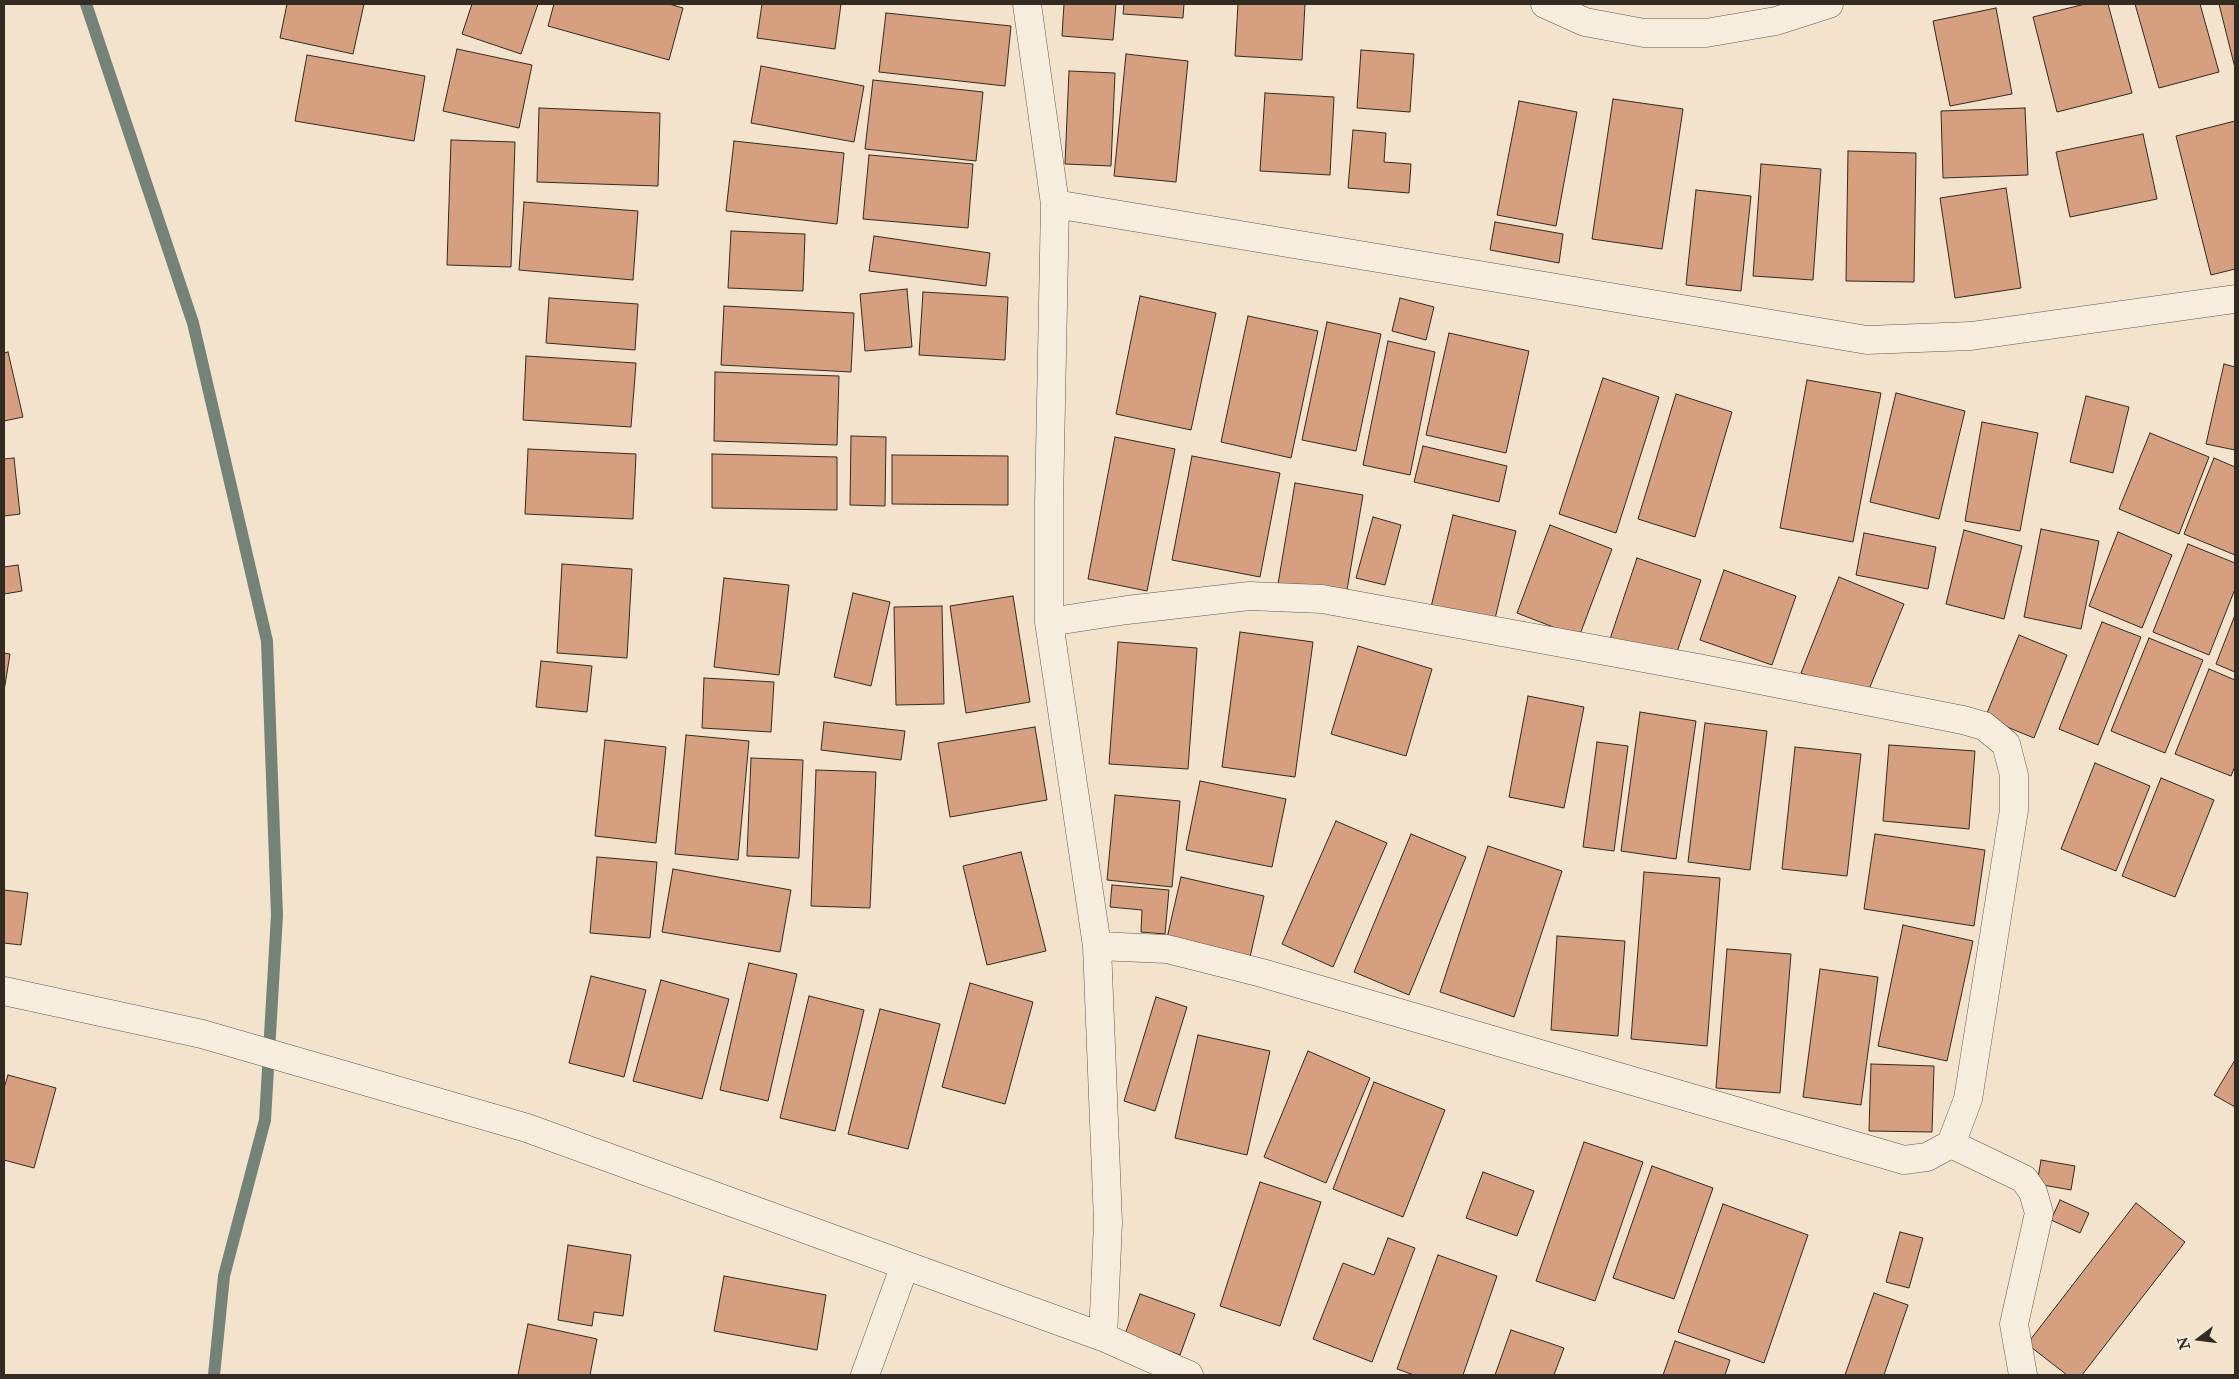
<!DOCTYPE html>
<html>
<head>
<meta charset="utf-8">
<style>
	body { margin:0 }
	#map { position:relative; width:2239px; height:1379px; overflow:hidden; background:#f3e3cc; font-family:"IM FELL Double Pica",serif }
	canvas { display:block }
	.frame { position:absolute; inset:0; border:5px solid #332a21; pointer-events:none }
	.north { position:absolute; left:2174px; top:1314px; width:50px; height:50px; -webkit-text-stroke:4px #f7edde; paint-order:stroke; rotate:255deg; font-size:14px; font-weight:700; line-height:20px; text-align:center; color:#332a21 }
	.north::after { content:''; display:block; margin:auto; width:18px; height:22px; background:#332a21; clip-path:polygon(50% 0,100% 100%,50% 72%,0 100%) }
</style>
</head>
<body>
<div id="map">
<canvas width="2239" height="1379"></canvas>
<div class="frame"></div>
<div class="north">N</div>
</div>
<script>
const g = document.querySelector('canvas').getContext('2d');
g.lineJoin = 'round';
function shape(rows) {
  const path = new Path2D();
  for (const r of rows) {
    path.moveTo(r[0], r[1]);
    for (let i = 2; i < r.length; i += 2) path.lineTo(r[i], r[i + 1]);
  }
  return path;
}
function trace(path, color, width, dash) {
  g.strokeStyle = color;
  g.lineWidth = width;
  g.lineCap = dash ? 'butt' : 'round';
  g.setLineDash(dash || []);
  g.stroke(path);
}
function fillPath(path, color) {
  g.fillStyle = color;
  g.fill(path, 'evenodd');
}
const stream = shape([
	[86,4,193,323,267,641,277,915,265,1120,224,1276,214,1375]
]);
const building = shape([
	[287,4,364,4,353,54,280,38,287,4],
	[472,4,538,4,521,54,462,34,472,4],
	[554,4,669,4,683,8,669,60,548,26,554,4],
	[762,4,841,4,835,49,757,38,762,4],
	[1064,4,1116,4,1113,40,1062,36,1064,4],
	[1124,4,1184,4,1183,18,1123,14,1124,4],
	[1238,4,1305,4,1302,60,1235,56,1238,4],
	[2085,4,2108,4,2132,93,2057,112,2033,17,2085,4],
	[2135,4,2200,4,2219,72,2159,88,2135,4],
	[2219,4,2235,4,2235,68,2219,4],
	[1996,8,2012,94,1950,106,1933,21,1996,8],
	[886,13,1011,26,1005,86,879,72,886,13],
	[457,49,532,65,519,128,443,111,457,49],
	[1361,50,1414,54,1410,112,1357,108,1361,50],
	[1126,54,1188,61,1176,182,1114,176,1126,54],
	[307,55,425,76,414,141,295,121,307,55],
	[761,66,864,86,854,142,751,123,761,66],
	[1069,71,1115,73,1111,166,1065,164,1069,71],
	[873,80,983,92,976,161,865,149,873,80],
	[1265,93,1334,97,1330,175,1260,171,1265,93],
	[1613,99,1683,109,1662,249,1592,239,1613,99],
	[1519,101,1577,112,1556,226,1497,215,1519,101],
	[539,108,660,113,658,186,537,182,539,108],
	[2025,108,2028,175,1943,178,1941,111,2025,108],
	[2235,121,2235,269,2211,275,2176,136,2235,121],
	[1353,130,1386,133,1384,162,1411,164,1409,193,1348,188,1353,130],
	[2143,134,2157,199,2070,217,2056,152,2143,134],
	[451,140,515,142,511,267,447,265,451,140],
	[734,141,844,153,837,224,726,211,734,141],
	[1848,151,1916,153,1914,282,1846,281,1848,151],
	[869,155,973,164,968,228,863,219,869,155],
	[1761,164,1821,169,1813,280,1753,276,1761,164],
	[2006,188,2021,288,1955,298,1940,198,2006,188],
	[1696,190,1751,196,1741,291,1686,285,1696,190],
	[524,202,638,211,633,280,519,270,524,202],
	[1495,222,1563,234,1559,263,1490,250,1495,222],
	[731,231,805,234,803,291,728,288,731,231],
	[874,236,990,253,986,286,869,271,874,236],
	[907,289,912,347,865,351,860,294,907,289],
	[923,292,1008,297,1005,360,919,355,923,292],
	[1140,296,1216,313,1191,430,1116,414,1140,296],
	[549,298,638,304,635,350,546,343,549,298],
	[1400,298,1434,307,1426,340,1392,331,1400,298],
	[724,306,854,313,851,372,721,365,724,306],
	[1248,316,1318,331,1291,458,1221,442,1248,316],
	[1327,322,1381,334,1356,451,1302,440,1327,322],
	[1449,333,1529,351,1506,453,1426,435,1449,333],
	[1388,341,1435,352,1410,475,1363,465,1388,341],
	[8,352,23,417,4,421,4,353,8,352],
	[526,356,636,363,631,427,523,420,526,356],
	[2224,364,2235,367,2235,450,2206,444,2224,364],
	[715,372,839,376,837,445,714,441,715,372],
	[1603,378,1659,397,1616,533,1559,514,1603,378],
	[1807,380,1881,393,1853,542,1780,528,1807,380],
	[1896,393,1965,411,1939,519,1870,502,1896,393],
	[1676,394,1732,412,1695,537,1638,519,1676,394],
	[2086,396,2129,407,2113,473,2070,462,2086,396],
	[1982,422,2038,433,2020,531,1965,521,1982,422],
	[2150,433,2209,457,2179,534,2119,509,2150,433],
	[851,436,886,437,885,506,850,505,851,436],
	[1115,437,1175,449,1147,591,1088,579,1115,437],
	[1423,446,1507,466,1499,502,1414,482,1423,446],
	[528,449,636,454,633,519,525,514,528,449],
	[712,454,837,457,837,510,712,508,712,454],
	[892,455,1008,456,1008,505,892,504,892,455],
	[1192,456,1280,473,1260,577,1172,560,1192,456],
	[14,458,20,514,4,516,4,459,14,458],
	[2214,458,2235,467,2235,555,2184,534,2214,458],
	[1295,483,1363,495,1346,596,1278,584,1295,483],
	[1453,515,1516,531,1494,623,1431,607,1453,515],
	[1373,517,1401,525,1385,585,1356,578,1373,517],
	[1550,525,1612,549,1579,637,1517,613,1550,525],
	[2041,529,2099,541,2081,629,2024,617,2041,529],
	[1964,530,2022,546,2004,619,1946,604,1964,530],
	[2118,532,2172,555,2142,628,2089,606,2118,532],
	[1864,533,1936,547,1928,589,1856,575,1864,533],
	[2188,544,2235,563,2235,589,2209,655,2153,632,2188,544],
	[1637,558,1701,580,1674,661,1610,639,1637,558],
	[562,564,632,569,627,658,557,653,562,564],
	[18,565,22,591,4,594,4,567,18,565],
	[1724,570,1796,596,1772,665,1700,640,1724,570],
	[1839,577,1904,604,1865,699,1801,673,1839,577],
	[724,578,789,585,779,675,714,667,724,578],
	[853,593,890,602,871,686,834,677,853,593],
	[1013,596,1030,702,966,713,950,606,1013,596],
	[942,606,944,704,896,705,894,607,942,606],
	[2235,615,2235,672,2216,664,2235,615],
	[2102,622,2141,637,2098,745,2059,729,2102,622],
	[1240,632,1313,642,1295,777,1222,767,1240,632],
	[2019,635,2067,655,2034,738,1985,718,2019,635],
	[2149,638,2203,660,2165,753,2111,731,2149,638],
	[1118,642,1197,648,1188,769,1109,764,1118,642],
	[1358,646,1432,669,1406,756,1331,734,1358,646],
	[4,653,10,654,4,691,4,653],
	[541,661,592,666,587,712,536,707,541,661],
	[2209,669,2235,680,2235,766,2231,776,2175,754,2209,669],
	[704,678,774,682,771,732,702,728,704,678],
	[1528,696,1584,707,1564,808,1509,797,1528,696],
	[1640,712,1696,721,1676,859,1621,851,1640,712],
	[824,722,905,731,901,760,821,750,824,722],
	[1705,723,1767,731,1750,870,1688,862,1705,723],
	[1035,727,1047,800,950,817,938,743,1035,727],
	[686,735,749,741,738,860,675,854,686,735],
	[605,740,666,747,656,843,595,836,605,740],
	[1597,742,1628,746,1614,851,1583,847,1597,742],
	[1889,745,1975,751,1969,829,1883,821,1889,745],
	[1795,747,1861,754,1847,876,1782,869,1795,747],
	[751,758,803,760,799,858,747,856,751,758],
	[2095,763,2150,786,2116,871,2061,849,2095,763],
	[816,770,876,772,870,908,811,906,816,770],
	[2161,778,2214,800,2175,897,2122,876,2161,778],
	[1200,781,1286,799,1272,867,1186,850,1200,781],
	[1115,795,1180,801,1172,887,1107,880,1115,795],
	[1336,821,1387,843,1333,967,1282,944,1336,821],
	[1411,834,1466,857,1409,995,1354,972,1411,834],
	[1875,834,1985,850,1974,926,1864,909,1875,834],
	[1488,846,1562,871,1514,1017,1440,992,1488,846],
	[1021,852,1046,951,987,965,963,866,1021,852],
	[597,857,657,862,650,938,590,933,597,857],
	[673,869,791,890,780,952,662,932,673,869],
	[1644,872,1720,878,1707,1046,1631,1039,1644,872],
	[1181,877,1264,896,1250,957,1167,938,1181,877],
	[1112,885,1169,890,1165,934,1141,932,1142,910,1110,907,1112,885],
	[4,890,28,893,21,945,4,943,4,890],
	[1903,925,1973,941,1947,1061,1878,1046,1903,925],
	[1557,936,1625,941,1618,1036,1551,1030,1557,936],
	[1727,949,1791,954,1780,1093,1716,1088,1727,949],
	[749,963,797,974,768,1101,720,1090,749,963],
	[1820,969,1878,977,1861,1105,1803,1097,1820,969],
	[591,976,646,990,624,1077,569,1063,591,976],
	[661,980,729,999,702,1099,633,1081,661,980],
	[970,983,1033,1002,1005,1104,942,1087,970,983],
	[809,996,864,1010,835,1131,780,1118,809,996],
	[1156,997,1187,1007,1155,1111,1124,1101,1156,997],
	[880,1009,940,1024,908,1149,848,1134,880,1009],
	[1198,1035,1270,1051,1247,1155,1175,1138,1198,1035],
	[1308,1051,1370,1078,1326,1183,1264,1157,1308,1051],
	[2235,1060,2235,1107,2214,1095,2235,1060],
	[1871,1064,1934,1066,1932,1132,1869,1131,1871,1064],
	[8,1075,56,1088,34,1168,4,1160,4,1088,8,1075],
	[1374,1082,1445,1110,1403,1217,1333,1189,1374,1082],
	[1584,1142,1643,1162,1595,1301,1536,1281,1584,1142],
	[2041,1160,2075,1166,2071,1190,2037,1184,2041,1160],
	[1652,1166,1713,1188,1674,1299,1613,1278,1652,1166],
	[1483,1172,1534,1191,1517,1236,1466,1218,1483,1172],
	[1260,1182,1321,1202,1280,1326,1220,1306,1260,1182],
	[2060,1200,2089,1213,2080,1233,2051,1220,2060,1200],
	[2136,1203,2185,1242,2082,1375,2067,1375,2027,1344,2136,1203],
	[1723,1204,1808,1235,1764,1363,1678,1332,1723,1204],
	[1900,1232,1923,1238,1909,1288,1886,1282,1900,1232],
	[1388,1238,1415,1248,1372,1362,1313,1339,1343,1263,1374,1275,1388,1238],
	[568,1245,631,1255,623,1316,594,1312,592,1326,558,1320,568,1245],
	[1438,1255,1497,1276,1463,1375,1414,1375,1397,1369,1438,1255],
	[724,1276,826,1295,817,1350,714,1331,724,1276],
	[1874,1293,1908,1305,1884,1375,1845,1375,1874,1293],
	[1140,1294,1195,1314,1180,1355,1125,1334,1140,1294],
	[528,1324,597,1339,590,1375,518,1375,528,1324],
	[1511,1330,1564,1348,1554,1375,1495,1375,1511,1330],
	[1675,1341,1730,1360,1725,1375,1663,1375,1675,1341]
]);
const minor = shape([
	[1027,4,1055,204,1049,503,1049,622,1097,946,1108,1222,1103,1337],
	[1545,4,1585,22,1644,33,1706,33,1776,21,1829,4],
	[1055,204,1867,340,1971,336,2235,299],
	[1049,622,1127,610,1249,596,1322,599,1698,668,1963,720,1984,726,2006,744,2014,775,2014,810,1968,1099,1951,1144,1927,1157,1904,1160,1262,973,1167,949,1097,946],
	[4,991,202,1034,527,1128,1103,1337,1189,1375],
	[1951,1144,2024,1179,2033,1192,2039,1213,2014,1324,2023,1375],
	[865,1375,905,1265]
]);
trace(stream, '#738377', 12);
fillPath(building, '#d59f80');
trace(building, '#332a21', 1);
trace(minor, '#63584c', 29);
trace(minor, '#f7edde', 28);
</script>
</body>
</html>
